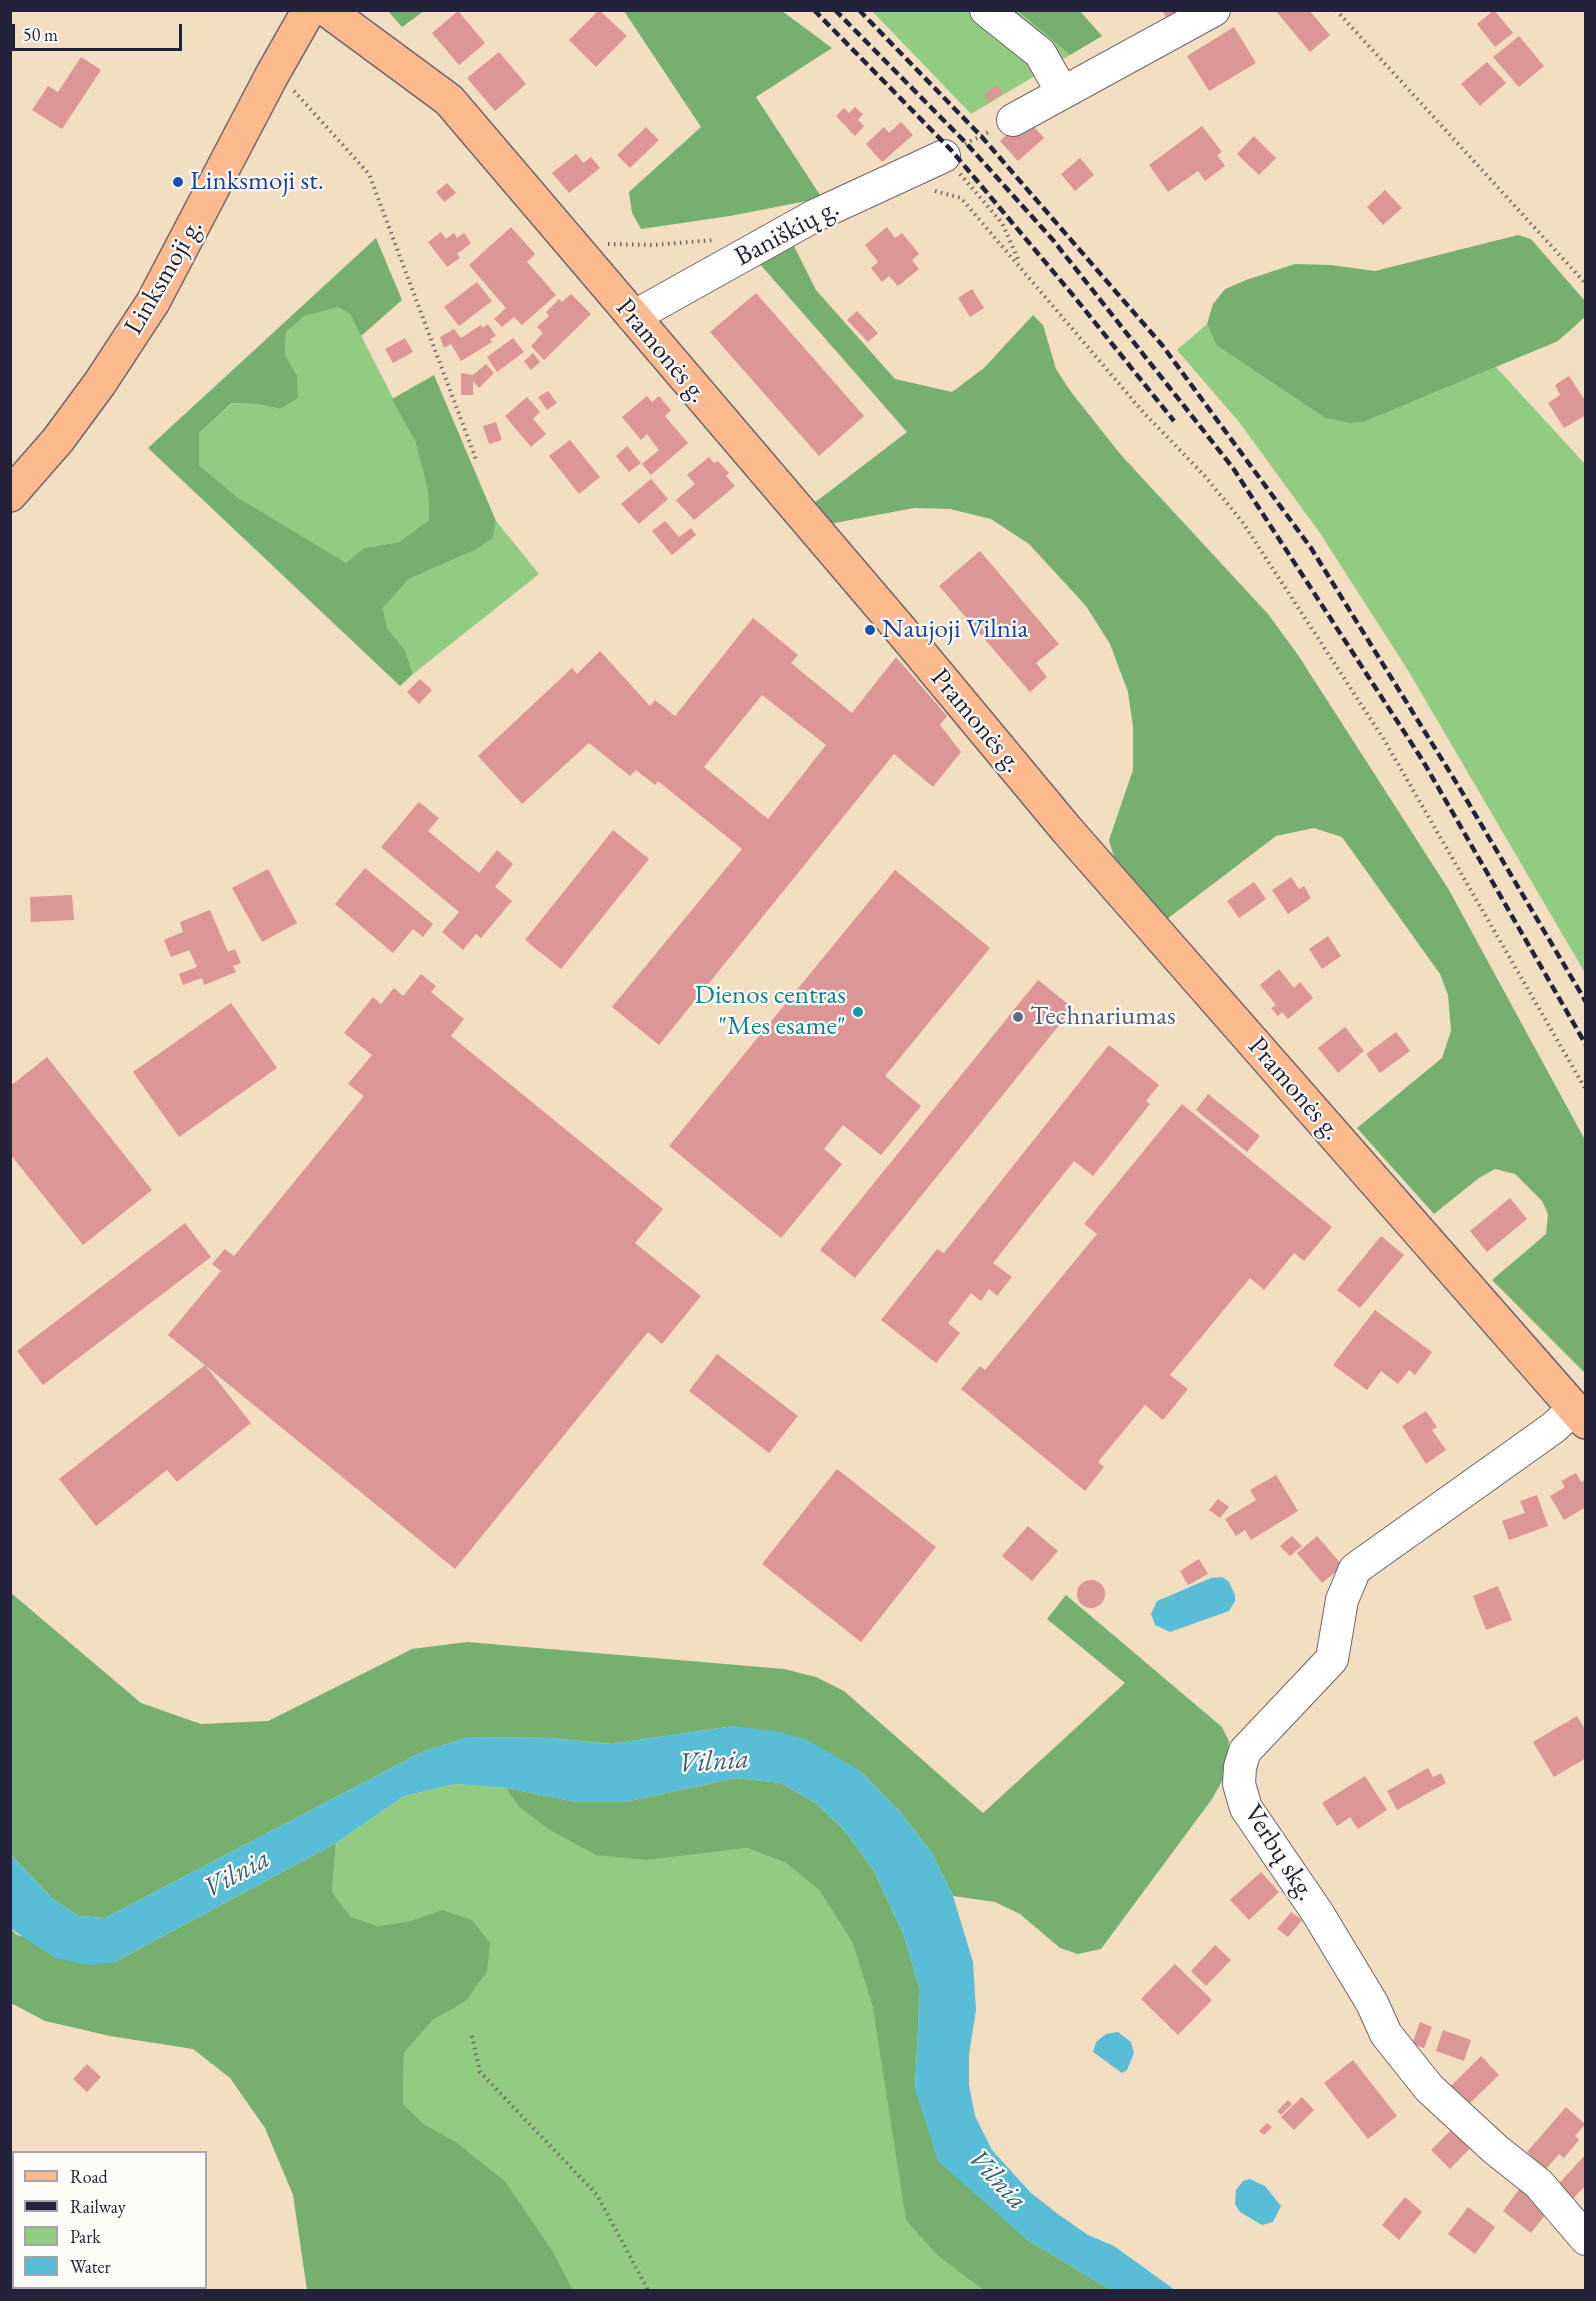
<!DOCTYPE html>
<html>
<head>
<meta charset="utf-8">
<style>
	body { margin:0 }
	#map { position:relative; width:1596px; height:2301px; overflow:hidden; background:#f3dec2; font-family:"EB Garamond",serif }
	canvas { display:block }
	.frame { position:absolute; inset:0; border:12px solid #22223b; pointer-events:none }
	.legend { position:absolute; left:12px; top:2151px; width:195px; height:138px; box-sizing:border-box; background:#fdfcf7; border:2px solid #a5a5ac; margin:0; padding:8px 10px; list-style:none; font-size:18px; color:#22223b }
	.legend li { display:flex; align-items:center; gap:12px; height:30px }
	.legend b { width:30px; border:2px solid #a5a5ac }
	.scale { position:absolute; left:12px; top:24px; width:170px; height:27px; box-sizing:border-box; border:3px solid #22223b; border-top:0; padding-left:8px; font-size:18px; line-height:21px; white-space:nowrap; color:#22223b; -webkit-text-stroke:4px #fdfcf7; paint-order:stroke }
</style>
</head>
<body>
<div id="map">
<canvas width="1596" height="2301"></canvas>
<div class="frame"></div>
<ul class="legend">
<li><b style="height:8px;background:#fcba8e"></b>Road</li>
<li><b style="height:8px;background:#22223b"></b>Railway</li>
<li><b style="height:16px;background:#92cc80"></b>Park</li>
<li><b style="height:16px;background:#5abdd8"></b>Water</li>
</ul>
<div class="scale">50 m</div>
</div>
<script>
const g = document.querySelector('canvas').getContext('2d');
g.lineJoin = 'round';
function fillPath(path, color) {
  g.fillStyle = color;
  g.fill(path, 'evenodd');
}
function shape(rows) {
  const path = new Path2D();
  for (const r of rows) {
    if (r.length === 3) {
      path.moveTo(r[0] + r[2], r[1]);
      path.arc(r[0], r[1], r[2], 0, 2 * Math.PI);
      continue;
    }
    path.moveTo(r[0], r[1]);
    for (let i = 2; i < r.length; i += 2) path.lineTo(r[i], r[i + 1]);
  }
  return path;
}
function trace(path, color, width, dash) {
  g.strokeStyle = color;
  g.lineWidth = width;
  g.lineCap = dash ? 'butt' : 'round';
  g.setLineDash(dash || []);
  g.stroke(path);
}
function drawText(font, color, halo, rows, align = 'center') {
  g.font = font + ' "EB Garamond",serif';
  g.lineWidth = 4.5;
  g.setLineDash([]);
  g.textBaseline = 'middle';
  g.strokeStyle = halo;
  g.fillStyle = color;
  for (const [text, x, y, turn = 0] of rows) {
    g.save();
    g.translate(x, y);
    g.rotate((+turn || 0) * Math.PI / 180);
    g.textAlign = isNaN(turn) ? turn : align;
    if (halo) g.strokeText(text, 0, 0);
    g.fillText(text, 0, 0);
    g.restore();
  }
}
const green = shape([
	[872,11,1018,11,1070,55,971,114],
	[338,306,350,314,415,441,428,491,429,520,399,542,364,548,346,564,237,497,199,465,199,433,233,403,257,404,280,409,297,375,285,355,286,332,305,316],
	[1207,324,1216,345,1325,418,1350,423,1364,422,1496,367,1585,464,1585,973,1409,672,1320,533,1239,422,1177,350],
	[496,521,539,574,413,674,405,650,387,628,383,608,409,579,477,549,493,538],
	[455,1784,506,1788,518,1806,648,1860,747,1848,786,1863,819,1890,852,1942,873,2008,938,2256,983,2290,573,2290,552,2250,505,2181,456,2142,424,2124,403,2104,404,2053,433,2020,466,2001,487,1972,442,1910,410,1921,376,1926,351,1917,332,1892,336,1843,404,1796],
	[89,2288,201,2288,203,2290,91,2290]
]);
const forest = shape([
	[388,11,424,11,402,27],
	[624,11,782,11,832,48,756,97,822,198,730,216,641,229,632,213,629,192,701,127],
	[1018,11,1080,11,1102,36,1070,55],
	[1518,235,1531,239,1585,301,1585,317,1558,341,1364,422,1350,423,1325,418,1216,345,1207,324,1213,304,1225,289,1246,280,1295,264,1331,265,1375,271],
	[376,238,402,300,361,336,350,314,338,307,305,316,286,332,285,355,297,375,298,398,280,409,257,404,232,403,199,433,199,465,237,497,346,563,364,548,399,542,429,520,428,491,415,441,392,399,434,375,496,521,493,538,477,549,409,579,383,608,387,628,405,650,413,674,400,686,148,448],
	[792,242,816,290,895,379,952,392,984,368,1033,315,1043,325,1056,369,1071,392,1121,455,1268,614,1298,655,1449,890,1585,1140,1585,1373,1492,1280,1546,1234,1548,1214,1542,1201,1515,1174,1495,1169,1479,1178,1434,1214,1357,1128,1442,1058,1451,1031,1448,995,1440,974,1342,837,1314,828,1276,836,1167,919,1114,857,1109,840,1133,770,1133,727,1128,692,1110,644,1086,606,1029,544,991,519,950,509,914,508,829,524,813,504,907,432,759,263],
	[10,1592,141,1703,201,1724,268,1721,412,1649,467,1642,784,1669,816,1677,844,1691,983,1813,1125,1683,1047,1619,1066,1595,1222,1727,1229,1741,1225,1776,1212,1799,1101,1949,1078,1954,1060,1948,1020,1914,995,1902,953,1896,932,1853,900,1812,859,1770,734,1726,611,1744,550,1738,469,1737,422,1752,105,1918,79,1916,54,1900,11,1855],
	[736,1778,781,1783,817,1804,845,1831,874,1871,904,1936,920,1990,915,2089,1026,2239,1111,2290,983,2290,938,2256,906,2220,873,2008,852,1942,819,1890,786,1863,747,1848,648,1860,596,1855,550,1830,518,1806,506,1788,576,1802,625,1802],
	[336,1843,332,1892,351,1917,377,1926,410,1921,442,1910,472,1920,490,1943,487,1972,466,2001,433,2020,404,2053,403,2104,424,2124,456,2142,505,2181,552,2250,573,2290,307,2290,293,2195,265,2128,230,2078,193,2049,110,2036,45,2021,11,2003,10,1929,17,1935,115,1962]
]);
const water = shape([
	[1222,1577,1229,1582,1235,1595,1235,1601,1229,1611,1170,1632,1155,1625,1151,1614,1157,1601,1211,1578],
	[734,1726,774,1731,805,1739,859,1770,900,1812,932,1853,953,1896,973,1962,976,2010,969,2055,969,2085,975,2116,992,2150,1031,2193,1058,2214,1088,2235,1114,2246,1175,2290,1111,2290,1026,2239,938,2161,915,2089,920,1990,904,1936,874,1871,845,1831,817,1804,781,1783,736,1778,625,1802,576,1802,506,1788,455,1784,404,1796,336,1843,115,1962,88,1965,55,1958,11,1929,11,1855,54,1900,79,1916,105,1918,422,1752,469,1737,550,1738,611,1744],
	[1118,2032,1131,2042,1134,2053,1127,2070,1122,2073,1093,2052,1096,2042,1106,2034],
	[1250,2179,1265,2186,1281,2206,1273,2222,1262,2225,1240,2212,1235,2204,1236,2190,1243,2181]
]);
const building = shape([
	[599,10,627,36,596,67,569,40],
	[1162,10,1186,10,1170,24],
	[1275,10,1309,10,1330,35,1310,52],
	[1494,10,1513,33,1495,47,1477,24],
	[458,11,485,43,459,65,432,33],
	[1234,27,1256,63,1209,91,1187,56],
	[1519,36,1544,66,1519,87,1493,57],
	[499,52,526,84,495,111,467,78],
	[81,57,101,70,62,129,32,110,48,86,58,92],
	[1487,62,1506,83,1480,106,1461,84],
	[997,85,1003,93,990,102,985,94],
	[855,107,863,114,858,120,864,126,855,136,836,116,844,108,849,113],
	[1025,117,1044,138,1018,161,1000,141],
	[901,122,913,135,882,162,866,144,884,127,889,133],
	[1202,126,1222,152,1217,155,1225,166,1205,181,1198,171,1168,192,1149,165],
	[646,127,659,140,630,168,617,155],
	[1254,136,1276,158,1259,175,1237,154],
	[576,154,583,163,591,157,600,168,569,193,552,173],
	[1080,158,1094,175,1075,191,1061,174],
	[447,183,456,193,444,202,436,192],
	[1385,190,1402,208,1383,225,1367,207],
	[511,227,535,254,527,262,556,295,522,325,514,317,502,327,494,319,506,308,469,265],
	[887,227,895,238,902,233,919,254,912,260,919,269,898,286,889,276,882,282,871,268,878,262,865,245],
	[441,232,446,239,454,233,457,238,464,233,471,243,457,254,460,258,447,267,428,242],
	[477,282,492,301,459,326,444,307],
	[972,289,984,308,970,317,958,298],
	[756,293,864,416,819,456,710,332],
	[571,294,591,314,544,360,531,346,543,333,537,327,549,316,546,312,559,299,562,302],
	[857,311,878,333,868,342,847,320],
	[488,324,496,336,490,339,492,342,461,361,451,344,444,348,440,337,454,329,461,338,481,325,483,328],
	[405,338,413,352,393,363,385,349],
	[513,338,524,352,497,372,487,357],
	[533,353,540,362,531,370,524,361],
	[486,364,494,373,479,388,473,381,473,395,461,395,461,373,473,375],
	[1569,376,1586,402,1586,415,1564,428,1548,403,1560,395,1555,385],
	[548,391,557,403,547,410,538,397],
	[647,396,652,402,659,396,671,410,665,416,688,443,651,475,642,464,659,450,647,434,641,440,622,417],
	[527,397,540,412,533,419,546,434,531,447,505,416],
	[496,422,502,440,489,444,483,426],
	[570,440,600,477,579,494,549,456],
	[627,446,641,463,629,472,616,456],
	[709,457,714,463,718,461,729,473,726,476,735,486,694,520,676,500,695,484,687,475],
	[651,479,668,499,639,524,621,504],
	[665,521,679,537,691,528,696,535,672,555,652,531],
	[980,551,1059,644,1036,663,1047,677,1030,692,939,586],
	[753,618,798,655,791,663,852,713,896,657,947,716,940,725,961,752,933,787,894,754,659,1045,612,1007,742,849,658,781,655,785,636,770,630,776,589,743,522,804,478,756,572,668,577,674,600,651,650,706,655,700,675,716],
	[762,695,826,745,768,819,704,767],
	[420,679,432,690,419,704,407,692],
	[419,802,439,818,428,831,479,873,497,850,513,864,495,887,512,901,481,938,476,934,463,950,442,932,459,912,381,847],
	[613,830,649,859,561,969,525,940],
	[365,868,433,924,423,937,413,929,393,953,335,904],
	[268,869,297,923,262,942,232,888],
	[895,870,990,948,885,1076,921,1106,881,1155,843,1125,824,1149,842,1164,781,1238,669,1146],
	[1291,877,1299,889,1304,886,1311,898,1288,914,1272,890],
	[1254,882,1266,899,1239,918,1227,901],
	[72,895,74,920,31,922,30,897],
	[210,910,228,952,235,949,241,963,233,966,236,972,204,985,202,978,183,985,179,974,197,967,189,950,171,957,164,940,183,932,180,922],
	[1328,936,1341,956,1322,969,1309,949],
	[1279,969,1294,988,1300,982,1313,998,1288,1019,1282,1012,1278,1016,1271,1008,1276,1005,1260,985],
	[421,974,436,986,431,992,464,1019,451,1036,663,1209,635,1243,701,1296,662,1344,648,1332,455,1569,168,1335,221,1271,212,1264,225,1249,234,1256,364,1096,348,1084,372,1055,344,1033,373,997,381,1004,394,988,403,996],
	[1038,980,1073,1008,855,1278,820,1250],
	[231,1003,277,1068,179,1137,133,1072],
	[1345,1027,1364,1051,1338,1073,1318,1048],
	[1396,1032,1410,1051,1380,1073,1366,1054],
	[1109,1045,1159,1085,1146,1101,1150,1104,1093,1176,1074,1161,993,1263,1012,1277,997,1296,989,1289,981,1301,971,1293,948,1323,960,1333,936,1363,881,1320,937,1249,944,1253],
	[47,1057,152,1190,83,1245,10,1154,10,1081,13,1084],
	[1208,1094,1260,1136,1247,1152,1196,1110],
	[1182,1104,1332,1227,1304,1261,1294,1253,1264,1290,1250,1278,1170,1375,1188,1389,1163,1420,1145,1405,1098,1462,1104,1467,1085,1491,961,1389,980,1366,985,1370,1097,1234,1084,1224],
	[1510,1198,1527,1219,1487,1252,1470,1231],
	[185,1223,211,1257,43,1385,17,1351],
	[1381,1236,1404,1255,1360,1308,1337,1290],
	[1375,1310,1432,1352,1415,1375,1409,1370,1398,1384,1381,1371,1367,1390,1333,1365],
	[717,1354,798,1416,769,1453,689,1391],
	[205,1365,251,1423,177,1482,167,1470,96,1526,59,1479],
	[1426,1411,1437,1427,1432,1430,1446,1450,1426,1464,1402,1426],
	[837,1469,936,1547,861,1642,762,1564],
	[1576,1473,1581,1482,1586,1479,1586,1507,1564,1520,1550,1496,1565,1487,1561,1481],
	[1276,1475,1298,1511,1251,1540,1245,1530,1236,1536,1225,1519,1256,1500,1250,1490],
	[1537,1495,1548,1526,1509,1540,1502,1521,1525,1513,1520,1501],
	[1218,1499,1229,1507,1220,1518,1209,1510],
	[1028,1526,1058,1551,1032,1581,1002,1556],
	[1292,1536,1302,1546,1290,1556,1280,1546],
	[1317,1536,1343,1566,1322,1583,1297,1553],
	[1199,1559,1208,1574,1188,1585,1180,1571],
	[1091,1594,14],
	[1498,1586,1512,1620,1486,1630,1473,1596],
	[1577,1716,1586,1731,1586,1758,1554,1777,1533,1742],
	[1428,1768,1433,1777,1441,1773,1446,1783,1397,1810,1387,1791],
	[1365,1776,1387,1810,1358,1829,1350,1817,1337,1826,1322,1803],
	[1261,1872,1279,1892,1249,1920,1230,1900],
	[1291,1912,1302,1920,1288,1937,1277,1929],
	[1215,1945,1231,1960,1206,1986,1191,1971],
	[1175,1964,1212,2000,1178,2035,1141,1999],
	[1420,2022,1432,2027,1424,2048,1412,2044],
	[1443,2030,1471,2040,1464,2061,1436,2051],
	[1481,2056,1499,2075,1468,2105,1450,2087],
	[1353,2060,1397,2116,1368,2139,1324,2083],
	[87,2064,101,2077,87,2092,73,2079],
	[1302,2097,1314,2110,1294,2130,1281,2117],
	[1288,2100,1292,2104,1281,2115,1277,2111],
	[1566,2107,1585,2124,1575,2136,1579,2140,1564,2158,1559,2154,1546,2169,1527,2152],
	[1267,2123,1272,2127,1264,2135,1259,2131],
	[1456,2125,1475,2143,1450,2169,1431,2150],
	[1586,2154,1586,2185,1569,2203,1554,2189],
	[1524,2183,1549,2210,1531,2233,1503,2211],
	[1405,2197,1422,2212,1399,2240,1382,2225],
	[1468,2207,1495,2227,1475,2254,1448,2234],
	[14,2238,14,2273,10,2275,10,2240]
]);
const path = shape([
	[1336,10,1586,284],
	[294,91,369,174,477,462],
	[965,144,991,131],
	[960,174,1002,223,1018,259],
	[935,191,961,198,1143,412,1204,475,1243,523,1383,738,1586,1090],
	[608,244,653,245,714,240],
	[472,2036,480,2072,597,2195,648,2290]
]);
const minor = shape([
	[986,10,1040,53,1062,92],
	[1013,120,1214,10],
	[633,317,814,216,944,156],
	[1574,1409,1553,1428,1355,1569,1342,1600,1332,1659,1245,1751,1240,1767,1239,1784,1246,1808,1317,1912,1372,2003,1386,2034,1429,2088,1495,2149,1539,2184,1586,2239],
	[10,2199,14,2203],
	[74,2288,76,2290]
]);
const major = shape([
	[327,10,449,100,905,635,1067,830,1586,1422],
	[10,495,58,440,100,383,153,302,272,75,309,10]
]);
const rail = shape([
	[814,10,952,151,1072,294,1174,421],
	[835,10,966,143,1053,240,1233,468,1423,761,1586,1045],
	[859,10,981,136,1162,345,1311,548,1459,787,1586,1002]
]);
const markers = [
	[178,182,6,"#1a4fb4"],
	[870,630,6,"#1a4fb4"],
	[858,1012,6,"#0f9aa8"],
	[1018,1017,6,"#5c6f8a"]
];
const transitNames = [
	["Linksmoji st.",190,182],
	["Naujoji Vilnia",882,630]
];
const streetNames = [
	["Baniškių g.",787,233,-28],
	["Linksmoji g.",164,277,-60],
	["Pramonės g.",661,351,50],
	["Pramonės g.",976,721,50],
	["Pramonės g.",1294,1089,49],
	["Verbų skg.",1279,1853,57]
];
const cultureNames = [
	["Dienos centras",846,996],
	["\"Mes esame\"",846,1027]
];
const serviceNames = [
	["Technariumas",1030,1017]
];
const waterNames = [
	["Vilnia",714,1762,-4],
	["Vilnia",237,1874,-29],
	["Vilnia",997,2180,47]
];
fillPath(green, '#92cc80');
fillPath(forest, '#75b06e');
fillPath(water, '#5abdd8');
fillPath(building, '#dc9695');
trace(minor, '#6b646a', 34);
trace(major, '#6b646a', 36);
trace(path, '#6b646a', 4, [1.5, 4.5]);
trace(minor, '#fff', 32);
trace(major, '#fcba8e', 33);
trace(rail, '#22223b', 4.5, [9, 4.5]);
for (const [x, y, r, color] of markers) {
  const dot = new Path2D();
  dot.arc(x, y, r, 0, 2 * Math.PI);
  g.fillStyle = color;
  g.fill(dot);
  trace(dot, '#fdfcf7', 2);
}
drawText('27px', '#164399', '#fdfcf7', transitNames, 'left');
drawText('27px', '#22223b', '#fdfcf7', streetNames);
drawText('27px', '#0d838f', '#fdfcf7', cultureNames, 'right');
drawText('27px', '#4e5e75', '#fdfcf7', serviceNames, 'left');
drawText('italic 28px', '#38607a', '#fdfcf7', waterNames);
</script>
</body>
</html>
